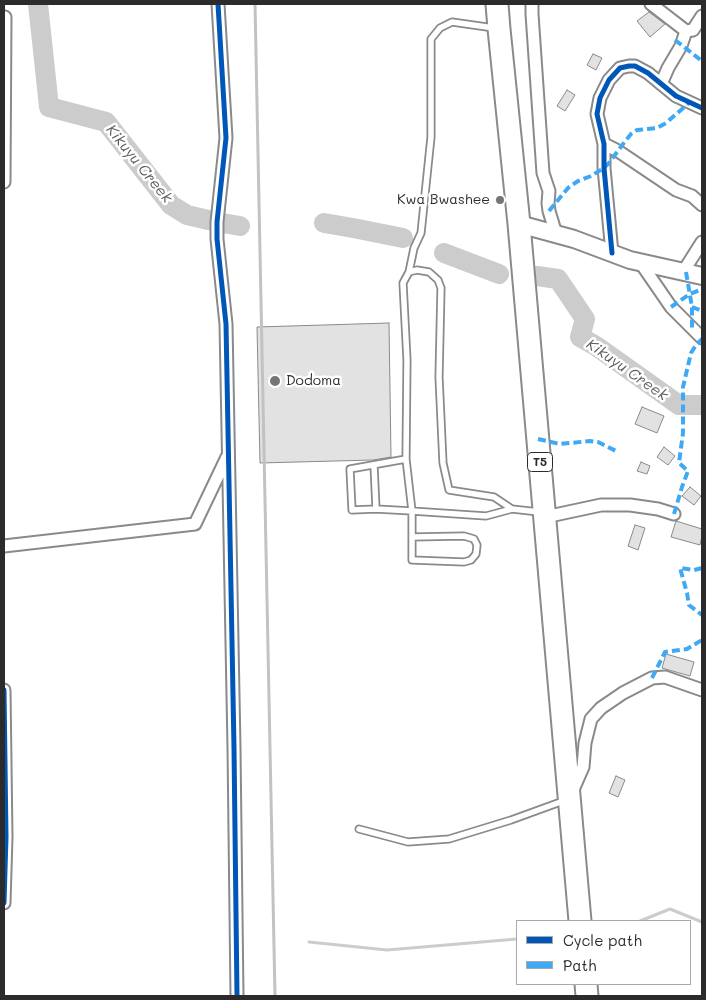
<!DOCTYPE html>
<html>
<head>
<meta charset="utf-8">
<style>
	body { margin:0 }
	#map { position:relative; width:706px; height:1000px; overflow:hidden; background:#fff; font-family:Mali,sans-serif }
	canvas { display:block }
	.frame { position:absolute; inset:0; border:5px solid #2b2b2b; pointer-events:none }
	.legend { position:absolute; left:516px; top:920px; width:175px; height:65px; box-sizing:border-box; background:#fff; border:1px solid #aaa; margin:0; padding:6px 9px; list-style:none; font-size:15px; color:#2b2b2b }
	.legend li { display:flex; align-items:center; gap:10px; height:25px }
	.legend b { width:25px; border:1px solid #aaa }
</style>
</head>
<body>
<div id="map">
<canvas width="706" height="1000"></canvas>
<div class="frame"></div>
<ul class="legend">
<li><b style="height:6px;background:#0057b8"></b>Cycle path</li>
<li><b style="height:6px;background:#3fa9f5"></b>Path</li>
</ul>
</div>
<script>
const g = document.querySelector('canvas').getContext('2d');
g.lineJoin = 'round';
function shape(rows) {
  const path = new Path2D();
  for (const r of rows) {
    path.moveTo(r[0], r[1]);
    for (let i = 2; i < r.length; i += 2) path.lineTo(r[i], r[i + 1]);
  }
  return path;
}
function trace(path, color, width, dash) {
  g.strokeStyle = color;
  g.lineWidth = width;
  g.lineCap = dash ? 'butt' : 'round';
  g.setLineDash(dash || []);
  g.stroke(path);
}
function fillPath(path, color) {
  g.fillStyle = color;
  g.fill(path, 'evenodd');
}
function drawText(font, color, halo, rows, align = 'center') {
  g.font = font + ' Mali,sans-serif';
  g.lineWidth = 5;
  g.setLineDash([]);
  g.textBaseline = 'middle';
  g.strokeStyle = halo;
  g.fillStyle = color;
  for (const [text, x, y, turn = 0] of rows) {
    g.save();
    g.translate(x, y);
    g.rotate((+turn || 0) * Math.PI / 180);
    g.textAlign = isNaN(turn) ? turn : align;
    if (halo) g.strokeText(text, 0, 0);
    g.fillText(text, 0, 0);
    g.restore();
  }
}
const stream = shape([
	[640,921,670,909,702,922],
	[309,942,387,950,517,939]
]);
const river = shape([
	[38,4,49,107,106,122,171,205,187,215,217,222,240,226],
	[324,223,353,228,403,238],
	[444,253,499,274],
	[537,276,558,279,585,319,580,337,596,346,679,405,702,405]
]);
const building = shape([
	[649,12,665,24,650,37,637,21,649,12],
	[593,54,602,58,596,70,587,65,593,54],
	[567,90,575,95,565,111,557,106,567,90],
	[389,323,391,457,373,460,260,463,257,327,389,323],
	[642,407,664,416,657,433,635,424,642,407],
	[664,447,675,456,668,465,657,457,664,447],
	[641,462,650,466,647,474,637,471,641,462],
	[690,487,701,496,694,505,682,496,690,487],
	[676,521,702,529,702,536,700,545,671,537,676,521],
	[635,525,645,528,638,550,628,546,635,525],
	[666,654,694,662,690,676,662,668,666,654],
	[616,776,625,780,618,797,609,793,616,776]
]);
const lane = shape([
	[409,272,414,248,421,233,431,137,431,39,440,28,452,22,494,28],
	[406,459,350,469,352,510,376,509,412,511,412,560,464,562,471,560,476,554,477,545,474,539,464,536,412,537],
	[374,465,376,509],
	[512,509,494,497,449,490,443,463,439,377,441,288,438,280,429,272,417,270,409,272,403,283,407,360,406,459,412,511,486,516,512,509,539,512],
	[359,829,408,842,449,839,511,820,566,800]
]);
const street = shape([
	[218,4,226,138,217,222,217,239,226,324,234,748,237,996],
	[532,4,532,14,543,173,549,191,548,203,549,211,556,234],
	[651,4,686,31,693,30,702,16],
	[661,84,668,68,681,46,686,31],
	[604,144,618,151,676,190,692,196,702,205],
	[4,182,5,17],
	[612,253,604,168,604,144,597,114,600,98,609,80,620,68,629,66,635,66,648,73,676,96,702,108],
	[640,262,671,307,702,338],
	[683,272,702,242],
	[545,517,601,505,630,505,658,509,674,514],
	[4,546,195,524,227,457],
	[4,690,6,837,4,903],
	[572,792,583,767,585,743,591,719,601,708,623,693,652,678,665,677,702,690]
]);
const secondary = shape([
	[519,224,574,239,630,260,702,276]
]);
const highway = shape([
	[497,4,499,29,519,224,580,921],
	[586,984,587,996]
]);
const rail = shape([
	[255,4,275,996]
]);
const quiet = shape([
	[675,40,702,61],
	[549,211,568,188,578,181,591,176,604,168,609,163,626,140,631,134,637,130,657,128,666,123,690,102],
	[686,272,692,307,692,329],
	[671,307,690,294,702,289],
	[692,307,702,311],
	[538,439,560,444,590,441,598,442,616,451],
	[674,514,682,487,688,471,679,463,683,433,683,387,691,353,696,345,702,339],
	[702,568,694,570,680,568,687,593,689,605,702,615],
	[652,678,665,652,687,649,702,640]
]);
const cycleway = shape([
	[218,4,226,138,217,222,217,239,226,324,234,748,237,996],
	[612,253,604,168,604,144,597,114,600,98,609,80,620,68,629,66,635,66,648,73,676,96,702,108],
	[4,690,6,837,4,903]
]);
const markers = [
	[500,200,5,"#757575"],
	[275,381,6,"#757575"]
];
const shields = [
	[540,462,25]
];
const shieldNames = [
	["T5",540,462]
];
const poiNames = [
	["Kwa Bwashee",490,200],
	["Dodoma",286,381,"left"]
];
const waterNames = [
	["Kikuyu Creek",139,164,51],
	["Kikuyu Creek",627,370,35]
];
trace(stream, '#ccc', 3);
trace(river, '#ccc', 20);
fillPath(building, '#e2e2e2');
trace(building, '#8a8a8a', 1);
trace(lane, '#8a8a8a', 9);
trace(street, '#8a8a8a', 15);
trace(secondary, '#8a8a8a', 20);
trace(highway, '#8a8a8a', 25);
trace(lane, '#fff', 5.5);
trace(street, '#fff', 11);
trace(secondary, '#fff', 16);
trace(highway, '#fff', 21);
trace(rail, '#c2c2c2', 3);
trace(quiet, '#3fa9f5', 4, [8, 4]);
trace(cycleway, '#0057b8', 5);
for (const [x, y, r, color] of markers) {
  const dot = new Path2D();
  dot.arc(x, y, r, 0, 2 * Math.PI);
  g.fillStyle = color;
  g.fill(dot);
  trace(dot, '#fff', 2);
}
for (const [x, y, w] of shields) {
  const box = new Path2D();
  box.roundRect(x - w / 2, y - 9.5, w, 19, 4);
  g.fillStyle = '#fff';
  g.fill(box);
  trace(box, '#2b2b2b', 1);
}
drawText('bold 12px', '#2b2b2b', null, shieldNames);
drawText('14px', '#2b2b2b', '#fff', poiNames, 'right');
drawText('italic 15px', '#5c5c5c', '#fff', waterNames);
</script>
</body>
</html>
